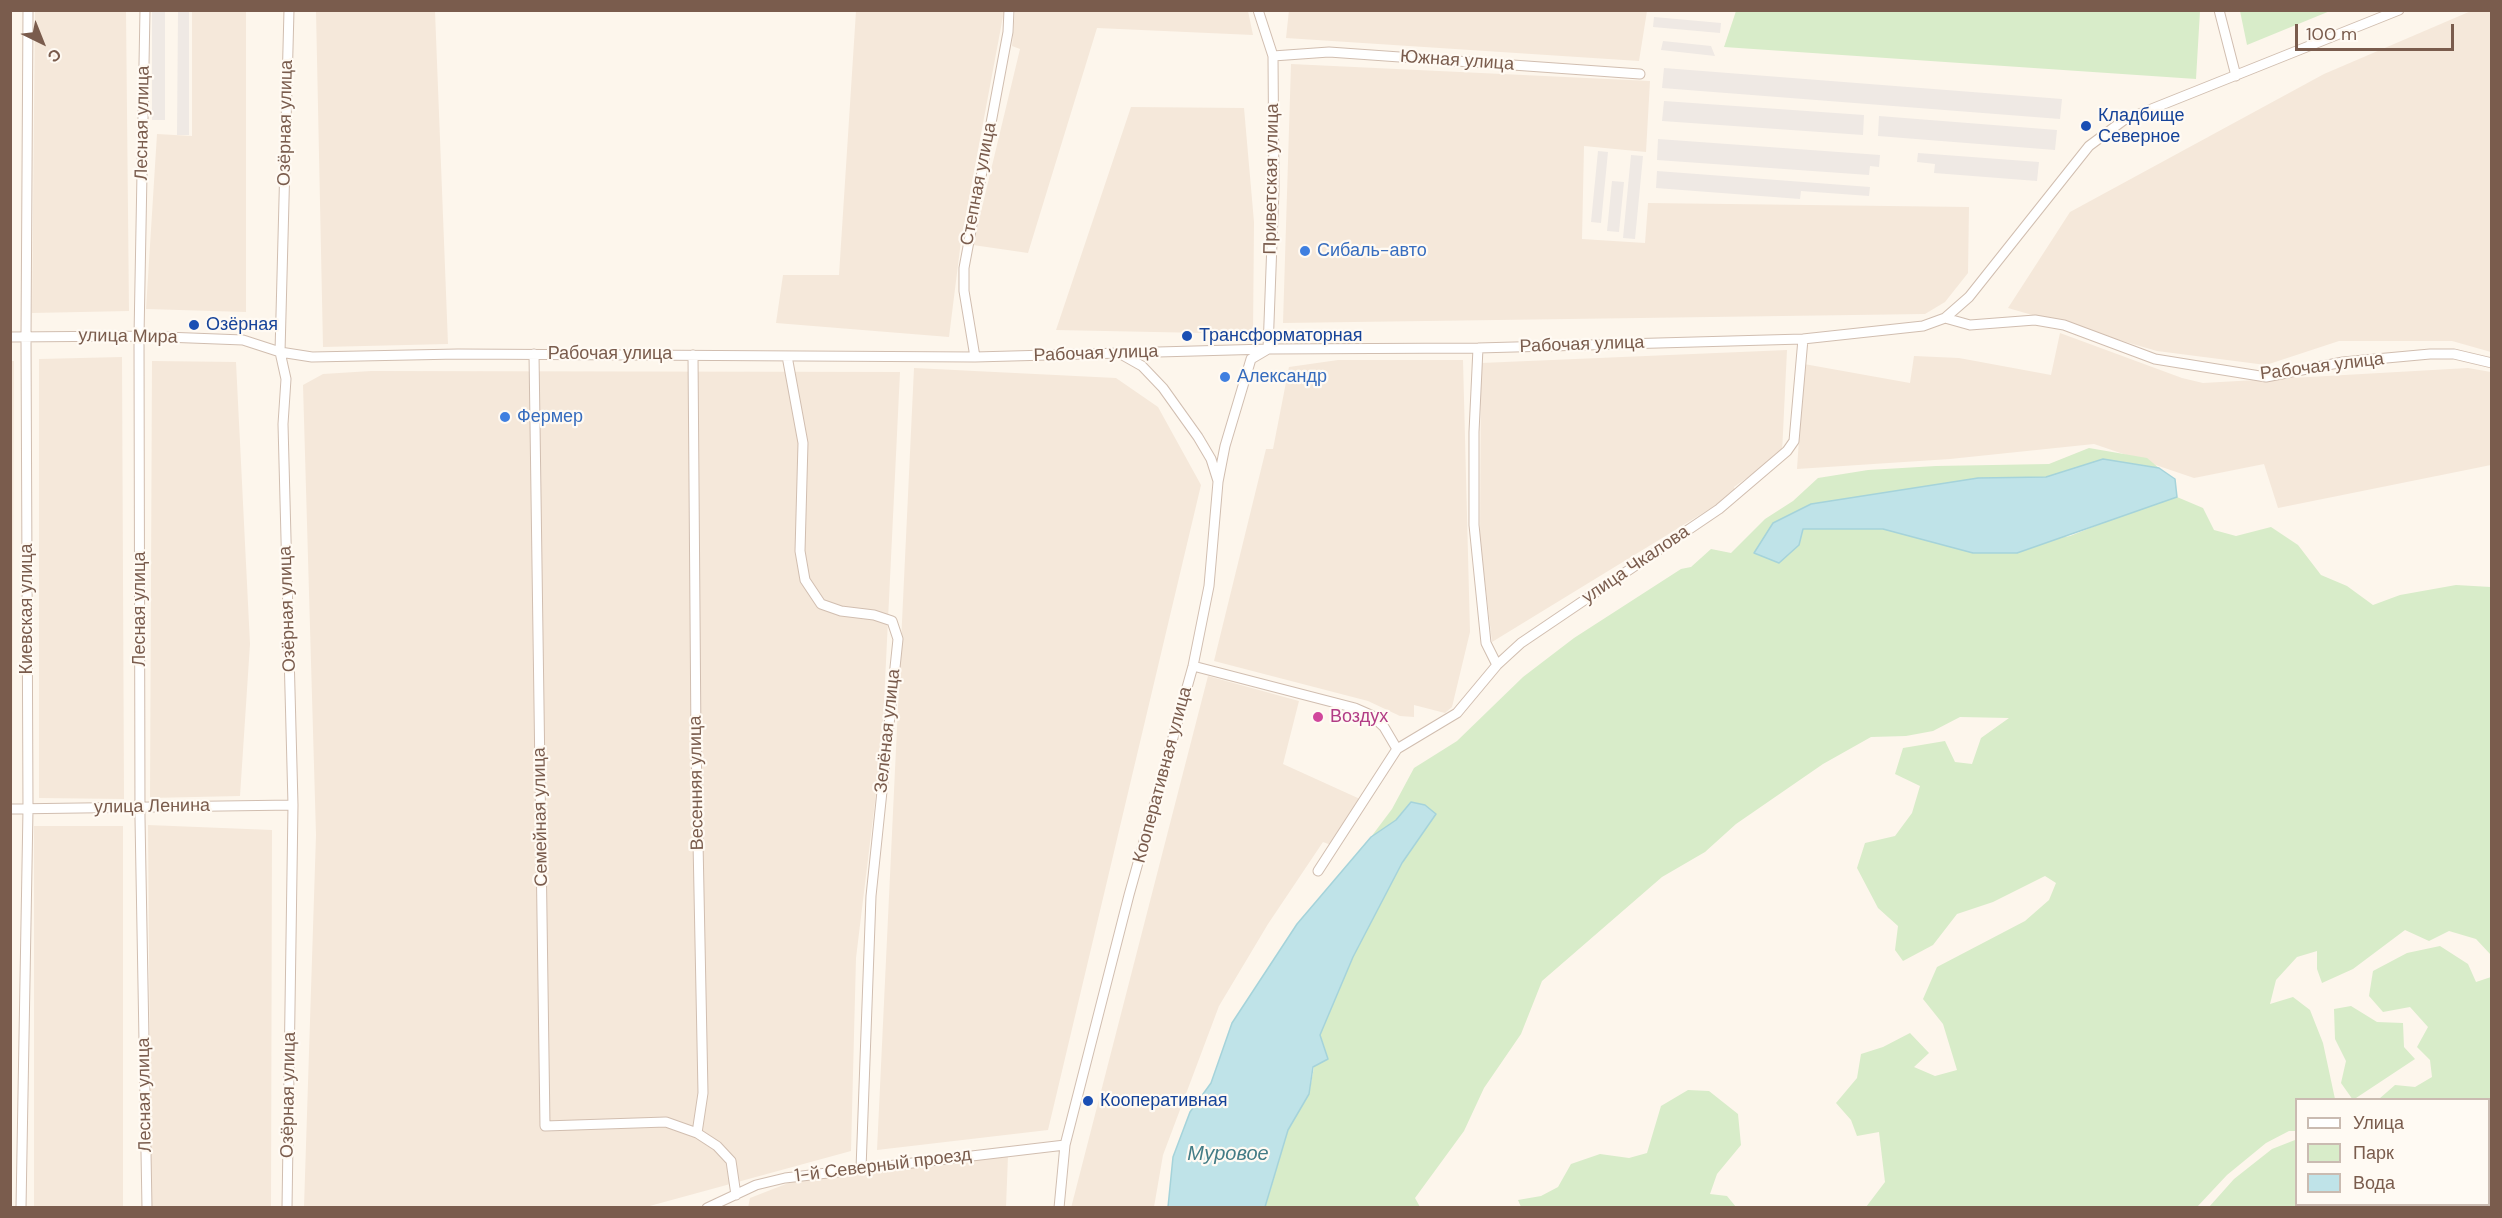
<!DOCTYPE html>
<html>
<head>
<meta charset="utf-8">
<style>
	body { margin:0 }
	#map { position:relative; width:2502px; height:1218px; overflow:hidden; background:#fdf6ec; font-family:"DM Sans",sans-serif }
	canvas { display:block }
	.frame { position:absolute; inset:0; border:12px solid #7a5c4d; pointer-events:none }
	.legend { position:absolute; left:2295px; top:1098px; width:195px; height:108px; box-sizing:border-box; background:#fffaf3; border:2px solid #cabbb1; margin:0; padding:8px 10px; list-style:none; font-size:18px; color:#7a5c4d }
	.legend li { display:flex; align-items:center; gap:12px; height:30px }
	.legend b { width:30px; border:2px solid #cabbb1 }
	.north { position:absolute; left:12px; top:12px; width:60px; height:60px; -webkit-text-stroke:4px #fffaf3; paint-order:stroke; rotate:137deg; font-size:16px; font-weight:700; line-height:24px; text-align:center; color:#7a5c4d }
	.north::after { content:''; display:block; margin:auto; width:21px; height:27px; background:#7a5c4d; clip-path:polygon(50% 0,100% 100%,50% 72%,0 100%) }
	.scale { position:absolute; left:2295px; top:24px; width:159px; height:27px; box-sizing:border-box; border:3px solid #7a5c4d; border-top:0; padding-left:8px; font-size:18px; line-height:21px; white-space:nowrap; color:#7a5c4d; -webkit-text-stroke:4px #fffaf3; paint-order:stroke }
</style>
</head>
<body>
<div id="map">
<canvas width="2502" height="1218"></canvas>
<div class="frame"></div>
<ul class="legend">
<li><b style="height:8px;background:#fff"></b>Улица</li>
<li><b style="height:16px;background:#d8ecc9"></b>Парк</li>
<li><b style="height:16px;background:#bfe3e8"></b>Вода</li>
</ul>
<div class="north">С</div>
<div class="scale">100 m</div>
</div>
<script>
const g = document.querySelector('canvas').getContext('2d');
g.lineJoin = 'round';
function fillPath(path, color) {
  g.fillStyle = color;
  g.fill(path, 'evenodd');
}
function shape(rows) {
  const path = new Path2D();
  for (const r of rows) {
    path.moveTo(r[0], r[1]);
    for (let i = 2; i < r.length; i += 2) path.lineTo(r[i], r[i + 1]);
  }
  return path;
}
function trace(path, color, width, dash) {
  g.strokeStyle = color;
  g.lineWidth = width;
  g.lineCap = dash ? 'butt' : 'round';
  g.setLineDash(dash || []);
  g.stroke(path);
}
function drawText(font, color, halo, rows, align = 'center') {
  g.font = font + ' "DM Sans",sans-serif';
  g.lineWidth = 4.5;
  g.setLineDash([]);
  g.textBaseline = 'middle';
  g.strokeStyle = halo;
  g.fillStyle = color;
  for (const [text, x, y, turn = 0] of rows) {
    g.save();
    g.translate(x, y);
    g.rotate((+turn || 0) * Math.PI / 180);
    g.textAlign = isNaN(turn) ? turn : align;
    if (halo) g.strokeText(text, 0, 0);
    g.fillText(text, 0, 0);
    g.restore();
  }
}
const residential = shape([
	[1289,10,1647,10,1647,11,1639,61,1286,38],
	[35,11,126,11,129,311,32,313],
	[192,11,246,11,246,312,146,309,157,134,192,136],
	[316,11,435,11,448,344,323,347],
	[856,11,1004,11,961,241,949,337,776,323,783,275,839,275],
	[1015,11,1248,11,1253,35,1097,28,1028,253,973,245,1020,49,1012,46],
	[2471,11,2491,11,2491,352,2452,341,2339,341,2266,365,2157,351,2008,308,2070,212,2324,74],
	[1291,64,1650,81,1646,152,1584,146,1582,239,1645,243,1648,203,1969,207,1968,273,1945,302,1925,314,1283,323],
	[1131,107,1244,108,1254,222,1253,334,1056,330],
	[2060,333,2182,378,2203,383,2468,368,2491,372,2491,465,2278,508,2264,464,2194,478,2094,444,1950,459,1797,469,1804,364,1910,383,1914,356,1959,358,2051,375],
	[1787,350,1782,453,1734,487,1735,492,1721,502,1492,642,1480,539,1481,363],
	[122,357,124,799,39,798,39,359],
	[1338,360,1463,360,1470,632,1452,707,1445,713,1414,705,1414,717,1400,716,1368,701,1214,661,1266,449,1273,449,1289,367],
	[11,361,14,361,12,800,10,800],
	[152,361,236,362,250,644,240,796,150,798],
	[914,368,1116,378,1158,407,1201,485,1048,1130,877,1150],
	[371,371,900,372,882,744,856,958,851,1151,646,1207,304,1207,316,835,303,385,323,374],
	[1208,676,1299,701,1283,764,1360,799,1331,845,1323,842,1268,924,1219,1006,1163,1155,1154,1207,1071,1208],
	[11,824,12,824,11,1104,10,824],
	[148,825,272,830,271,1207,151,1207],
	[34,826,123,826,123,1207,34,1207],
	[1008,1156,1006,1207,748,1208,750,1198,791,1182]
]);
const industrial = shape([
	[152,11,165,11,165,120,152,120],
	[178,11,189,11,189,135,177,135],
	[1654,17,1721,23,1720,33,1653,27],
	[1663,41,1711,46,1715,56,1661,50],
	[1664,68,2062,99,2060,119,1662,88],
	[1664,101,1864,115,1863,135,1662,121],
	[1879,116,2057,130,2055,150,1878,136],
	[1658,139,1880,155,1879,167,1870,166,1869,175,1657,160],
	[1598,151,1608,152,1601,223,1591,222],
	[1918,153,2039,162,2037,181,1934,173,1935,164,1917,162],
	[1631,155,1643,156,1635,239,1623,238],
	[1657,171,1870,187,1869,196,1801,191,1800,199,1656,188],
	[1612,181,1624,182,1619,232,1607,231]
]);
const green = shape([
	[1736,11,2200,11,2196,79,1724,47],
	[2240,11,2240,10,2330,11,2247,45],
	[2089,448,2147,458,2159,468,2103,459,2046,477,1978,478,1773,523,1799,545,1803,529,1883,529,1973,553,2070,536,2128,513,2177,497,2203,508,2214,530,2236,536,2271,527,2298,545,2321,575,2347,586,2373,605,2400,595,2456,585,2491,587,2491,955,2476,939,2449,931,2429,941,2405,930,2353,969,2322,983,2317,969,2317,951,2297,957,2276,980,2270,1004,2293,997,2310,1010,2323,1043,2335,1099,2296,1100,2296,1131,2289,1131,2266,1143,2227,1175,2197,1207,1866,1207,1885,1182,1879,1132,1857,1136,1851,1120,1836,1103,1857,1078,1861,1054,1883,1047,1910,1033,1929,1053,1914,1067,1935,1076,1957,1070,1943,1024,1923,999,1937,967,2025,921,2049,900,2056,883,2045,876,1993,902,1957,914,1933,945,1903,961,1895,950,1898,926,1878,908,1857,868,1865,843,1895,836,1912,813,1920,786,1895,774,1903,748,1945,741,1955,762,1972,764,1981,738,2009,718,1960,717,1933,731,1906,736,1871,737,1823,764,1736,824,1705,852,1662,877,1542,981,1521,1034,1484,1088,1464,1131,1415,1198,1420,1207,1265,1208,1288,1130,1309,1094,1320,1035,1353,957,1402,863,1436,814,1411,802,1396,820,1371,838,1356,857,1392,809,1414,768,1457,741,1523,677,1574,638,1681,569,1691,567,1711,549,1731,553,1765,519,1793,501,1818,478,1868,470,1936,466,2049,464],
	[2440,946,2468,964,2476,982,2491,977,2491,1207,2427,1207,2428,1204,2488,1204,2488,1100,2379,1099,2395,1085,2415,1087,2432,1077,2430,1060,2417,1047,2428,1027,2410,1007,2383,1012,2369,996,2373,971,2407,953],
	[2351,1006,2377,1022,2403,1023,2404,1047,2415,1059,2353,1100,2341,1083,2346,1061,2335,1039,2334,1009],
	[1688,1090,1709,1091,1738,1114,1741,1145,1717,1174,1710,1194,1727,1196,1736,1207,1521,1207,1518,1200,1541,1196,1558,1187,1571,1164,1600,1154,1629,1158,1647,1153,1661,1106],
	[2295,1140,2296,1204,2391,1204,2394,1207,2209,1207,2234,1179,2272,1149]
]);
const water = shape([
	[2103,459,2159,468,2175,479,2177,497,2017,553,1973,553,1883,529,1803,529,1799,545,1779,563,1754,553,1773,523,1811,504,1978,478,2046,477,2103,459],
	[1411,802,1425,805,1436,814,1402,863,1353,957,1320,1035,1328,1059,1313,1067,1309,1094,1288,1130,1265,1207,1168,1207,1173,1157,1190,1112,1211,1083,1232,1023,1297,924,1371,837,1396,820,1411,802]
]);
const street = shape([
	[145,10,139,336,140,818,147,1208],
	[2219,10,2236,76],
	[1273,56,1329,52,1640,74],
	[1945,318,1970,325,2035,320,2064,325,2155,359,2266,377,2343,362,2430,354,2454,354,2492,363],
	[10,337,139,336,243,340,280,352,312,357,458,354,975,357,1268,349,1478,348,1803,339,1923,326,1945,318,1969,297,2089,146,2124,120,2399,10],
	[1478,348,1474,432,1474,525,1486,643,1497,665],
	[1119,353,1142,366,1163,388,1198,437,1211,459,1218,481],
	[534,354,545,1126,666,1122,697,1133],
	[693,355,696,741,703,1093,697,1133,717,1146,731,1161,736,1195],
	[787,356,803,443,800,551,805,580,821,604,841,611,874,615,892,621,898,639,871,896,861,1169],
	[975,357,964,291,964,268,1008,32,1009,10],
	[1193,666,1355,708,1371,715,1384,727,1397,749],
	[10,809,293,805],
	[1318,871,1397,749,1457,713,1497,665,1521,643,1719,509,1787,451,1794,441,1803,339],
	[21,1208,28,809,26,337,28,10],
	[287,1208,293,805,283,424,286,379,280,352,289,10],
	[707,1208,756,1185,785,1178,1065,1145],
	[1059,1208,1065,1145,1129,895,1193,666,1209,586,1218,482,1225,446,1251,359,1268,349,1274,189,1273,56,1258,10]
]);
const markers = [
	[2086,126,6,"#1a4fb4"],
	[1305,251,6,"#3f7fe0"],
	[194,325,6,"#1a4fb4"],
	[1187,336,6,"#1a4fb4"],
	[1225,377,6,"#3f7fe0"],
	[505,417,6,"#3f7fe0"],
	[1318,717,6,"#d1479c"],
	[1088,1101,6,"#1a4fb4"]
];
const streetNames = [
	["Южная улица",1457,61,4],
	["Лесная улица",143,123,-89],
	["Озёрная улица",286,123,-89],
	["Приветская улица",1272,179,-89],
	["Степная улица",979,184,-79],
	["улица Мира",128,337,1],
	["Рабочая улица",1582,345,-2],
	["Рабочая улица",610,354],
	["Рабочая улица",1096,354,-2],
	["Рабочая улица",2322,367,-7],
	["улица Чкалова",1636,565,-34],
	["Киевская улица",27,609,-90],
	["Лесная улица",140,609,-90],
	["Озёрная улица",288,609,-92],
	["Зелёная улица",888,731,-84],
	["Кооперативная улица",1163,775,-75],
	["Весенняя улица",697,783,-91],
	["улица Ленина",152,807,-1],
	["Семейная улица",541,817,-91],
	["Лесная улица",145,1095,-91],
	["Озёрная улица",289,1095,-89],
	["1-й Северный проезд",883,1166,-7]
];
const transitNames = [
	["Кладбище",2098,116],
	["Северное",2098,137],
	["Озёрная",206,325],
	["Трансформаторная",1199,336],
	["Кооперативная",1100,1101]
];
const shopNames = [
	["Сибаль-авто",1317,251],
	["Александр",1237,377],
	["Фермер",517,417]
];
const hotelNames = [
	["Воздух",1330,717]
];
const waterNames = [
	["Муровое",1228,1155]
];
fillPath(residential, '#f5e8da');
fillPath(industrial, '#efe9e4');
fillPath(green, '#d8ecc9');
fillPath(water, '#bfe3e8');
trace(water, '#a5d3da', 1.5);
trace(street, '#d1beb0', 11);
trace(street, '#fff', 9);
for (const [x, y, r, color] of markers) {
  const dot = new Path2D();
  dot.arc(x, y, r, 0, 2 * Math.PI);
  g.fillStyle = color;
  g.fill(dot);
  trace(dot, '#fffaf3', 2);
}
drawText('18px', '#7a5c4d', '#fffaf3', streetNames);
drawText('18px', '#164399', '#fffaf3', transitNames, 'left');
drawText('18px', '#366cbe', '#fffaf3', shopNames, 'left');
drawText('18px', '#b23c85', '#fffaf3', hotelNames, 'left');
drawText('italic 20px', '#437c86', '#fffaf3', waterNames);
</script>
</body>
</html>
